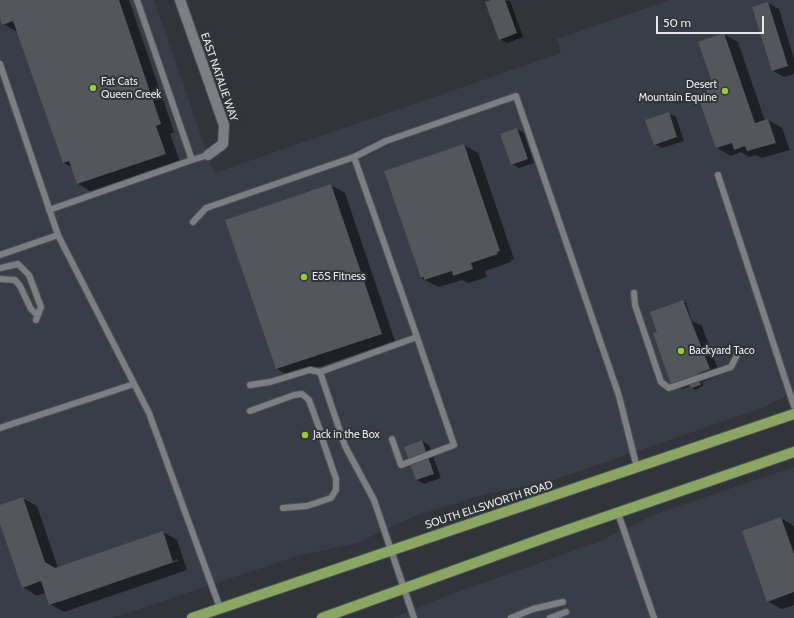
<!DOCTYPE html>
<html>
<head>
<meta charset="utf-8">
<style>
	body { margin:0 }
	#map { position:relative; width:794px; height:618px; overflow:hidden; background:#313438; font-family:Cabin,sans-serif }
	canvas { display:block }
	.scale { position:absolute; left:656px; top:16px; width:108px; height:18px; box-sizing:border-box; border:2px solid #e6e8eb; border-top:0; padding-left:5px; font-size:12px; line-height:14px; white-space:nowrap; color:#e6e8eb; -webkit-text-stroke:3px #313438; paint-order:stroke }
</style>
</head>
<body>
<div id="map">
<canvas width="794" height="618"></canvas>
<div class="scale">50 m</div>
</div>
<script>
const g = document.querySelector('canvas').getContext('2d');
g.lineJoin = 'round';
function fillPath(path, color) {
  g.fillStyle = color;
  g.fill(path, 'evenodd');
}
function shape(rows) {
  const path = new Path2D();
  for (const r of rows) {
    path.moveTo(r[0], r[1]);
    for (let i = 2; i < r.length; i += 2) path.lineTo(r[i], r[i + 1]);
  }
  return path;
}
function trace(path, color, width, dash) {
  g.strokeStyle = color;
  g.lineWidth = width;
  g.lineCap = dash ? 'butt' : 'round';
  g.setLineDash(dash || []);
  g.stroke(path);
}
function drawText(font, color, halo, rows, align = 'center') {
  g.font = font + ' Cabin,sans-serif';
  g.lineWidth = 4;
  g.setLineDash([]);
  g.textBaseline = 'middle';
  g.strokeStyle = halo;
  g.fillStyle = color;
  for (const [text, x, y, turn = 0] of rows) {
    g.save();
    g.translate(x, y);
    g.rotate((+turn || 0) * Math.PI / 180);
    g.textAlign = isNaN(turn) ? turn : align;
    if (halo) g.strokeText(text, 0, 0);
    g.fillText(text, 0, 0);
    g.restore();
  }
}
const built = shape([
	[0,0,154,0,214,173,561,53,557,39,670,0,794,0,794,392,762,408,548,482,485,494,415,516,357,543,297,556,112,618,0,618],
	[794,467,794,618,392,618,441,598,598,542,658,513]
]);
const shadow = shape([
	[0,0,129,0,174,132,170,134,180,162,92,192,78,184,73,168,64,163,18,32,3,24,0,15],
	[494,0,510,1,523,37,507,43,500,39],
	[768,3,779,9,794,59,794,74,784,77,773,71,753,8],
	[724,34,738,42,765,121,768,120,782,128,790,150,762,158,756,155,749,157,741,152,731,156,717,148,715,89],
	[668,113,676,117,684,141,662,148,655,144],
	[517,129,524,133,534,163,519,168,512,164],
	[464,145,478,153,514,259,511,260,511,262,485,271,487,277,468,283,462,280,439,287,421,278],
	[331,185,345,193,395,341,291,377,277,369],
	[683,302,686,303,692,321,702,326,720,375,702,382,703,386,695,390,691,386,682,389,672,383,658,332],
	[422,441,429,445,441,478,424,484,417,480,405,447],
	[22,498,37,506,58,568,163,532,177,540,187,570,64,612,50,604,46,592,37,596,23,587,0,521,0,506],
	[178,559,178,561,59,602,59,600],
	[781,518,794,526,794,605,782,609,767,601]
]);
const building = shape([
	[0,0,119,0,161,124,156,126,166,154,77,184,69,161,63,163,13,21,2,25,0,18],
	[491,0,505,0,517,33,499,40,485,2],
	[768,2,788,66,772,71,752,7],
	[724,33,755,123,768,119,776,143,747,151,745,146,734,150,732,143,716,148,697,94,714,88,698,42],
	[669,112,677,137,654,145,645,120],
	[517,128,528,159,511,165,500,134],
	[464,144,500,251,497,252,498,254,471,263,473,269,453,276,452,271,424,280,424,277,421,278,384,171],
	[331,184,382,334,276,369,225,220],
	[683,300,710,369,697,374,701,385,691,388,687,378,671,384,653,333,657,332,650,312],
	[422,440,434,474,416,480,404,447],
	[23,497,45,562,55,568,163,531,173,562,49,605,41,581,22,588,0,524,0,505],
	[781,517,794,554,794,592,767,602,742,531]
]);
const lane = shape([
	[0,64,58,235,0,255],
	[192,160,208,155],
	[718,175,794,406],
	[49,210,192,160,137,0],
	[193,222,206,208,354,157],
	[58,235,149,413,220,608],
	[0,268,18,264,29,275,41,307,36,320],
	[0,279,15,280,20,286,31,309,37,315],
	[634,293,635,305,661,382,669,388,731,367,738,353],
	[250,385,270,382,310,370,320,372],
	[250,411,294,395,302,394,309,400,320,430],
	[0,428,134,384],
	[392,439,401,465,454,445,417,337],
	[283,508,307,506,331,498,336,490,336,479,323,441],
	[618,513,654,618],
	[414,618,374,500,345,446,320,372,417,337,354,157,386,141,516,96,619,396,637,468],
	[511,618,533,609,563,602],
	[550,618,566,612]
]);
const street = shape([
	[180,0,224,125,223,144,208,155]
]);
const primary = shape([
	[192,618,794,414],
	[322,618,547,537,794,452]
]);
const markers = [
	[93,88,4,"#98cb37"],
	[725,91,4,"#98cb37"],
	[304,277,4,"#98cb37"],
	[681,351,4,"#98cb37"],
	[305,435,4,"#98cb37"]
];
const streetNames = [
	["EAST NATALIE WAY",219,77,71],
	["SOUTH ELLSWORTH ROAD",489,505,-18]
];
const poiNames = [
	["Fat Cats",101,82],
	["Queen Creek",101,95],
	["Desert",717,85,"right"],
	["Mountain Equine",717,98,"right"],
	["EōS Fitness",312,277],
	["Backyard Taco",689,351],
	["Jack in the Box",313,435]
];
fillPath(built, '#383d47');
fillPath(shadow, '#0007');
fillPath(building, '#53565a');
trace(lane, '#4e5054', 8);
trace(street, '#4e5054', 12);
trace(primary, '#4e5054', 12);
trace(lane, '#7b7e83', 6);
trace(street, '#7b7e83', 10);
trace(primary, '#8ba662', 10);
for (const [x, y, r, color] of markers) {
  const dot = new Path2D();
  dot.arc(x, y, r, 0, 2 * Math.PI);
  g.fillStyle = color;
  g.fill(dot);
  trace(dot, '#313438', 1.5);
}
drawText('11px', '#e6e8eb', '#313438', streetNames);
drawText('11px', '#e6e8eb', '#313438', poiNames, 'left');
</script>
</body>
</html>
